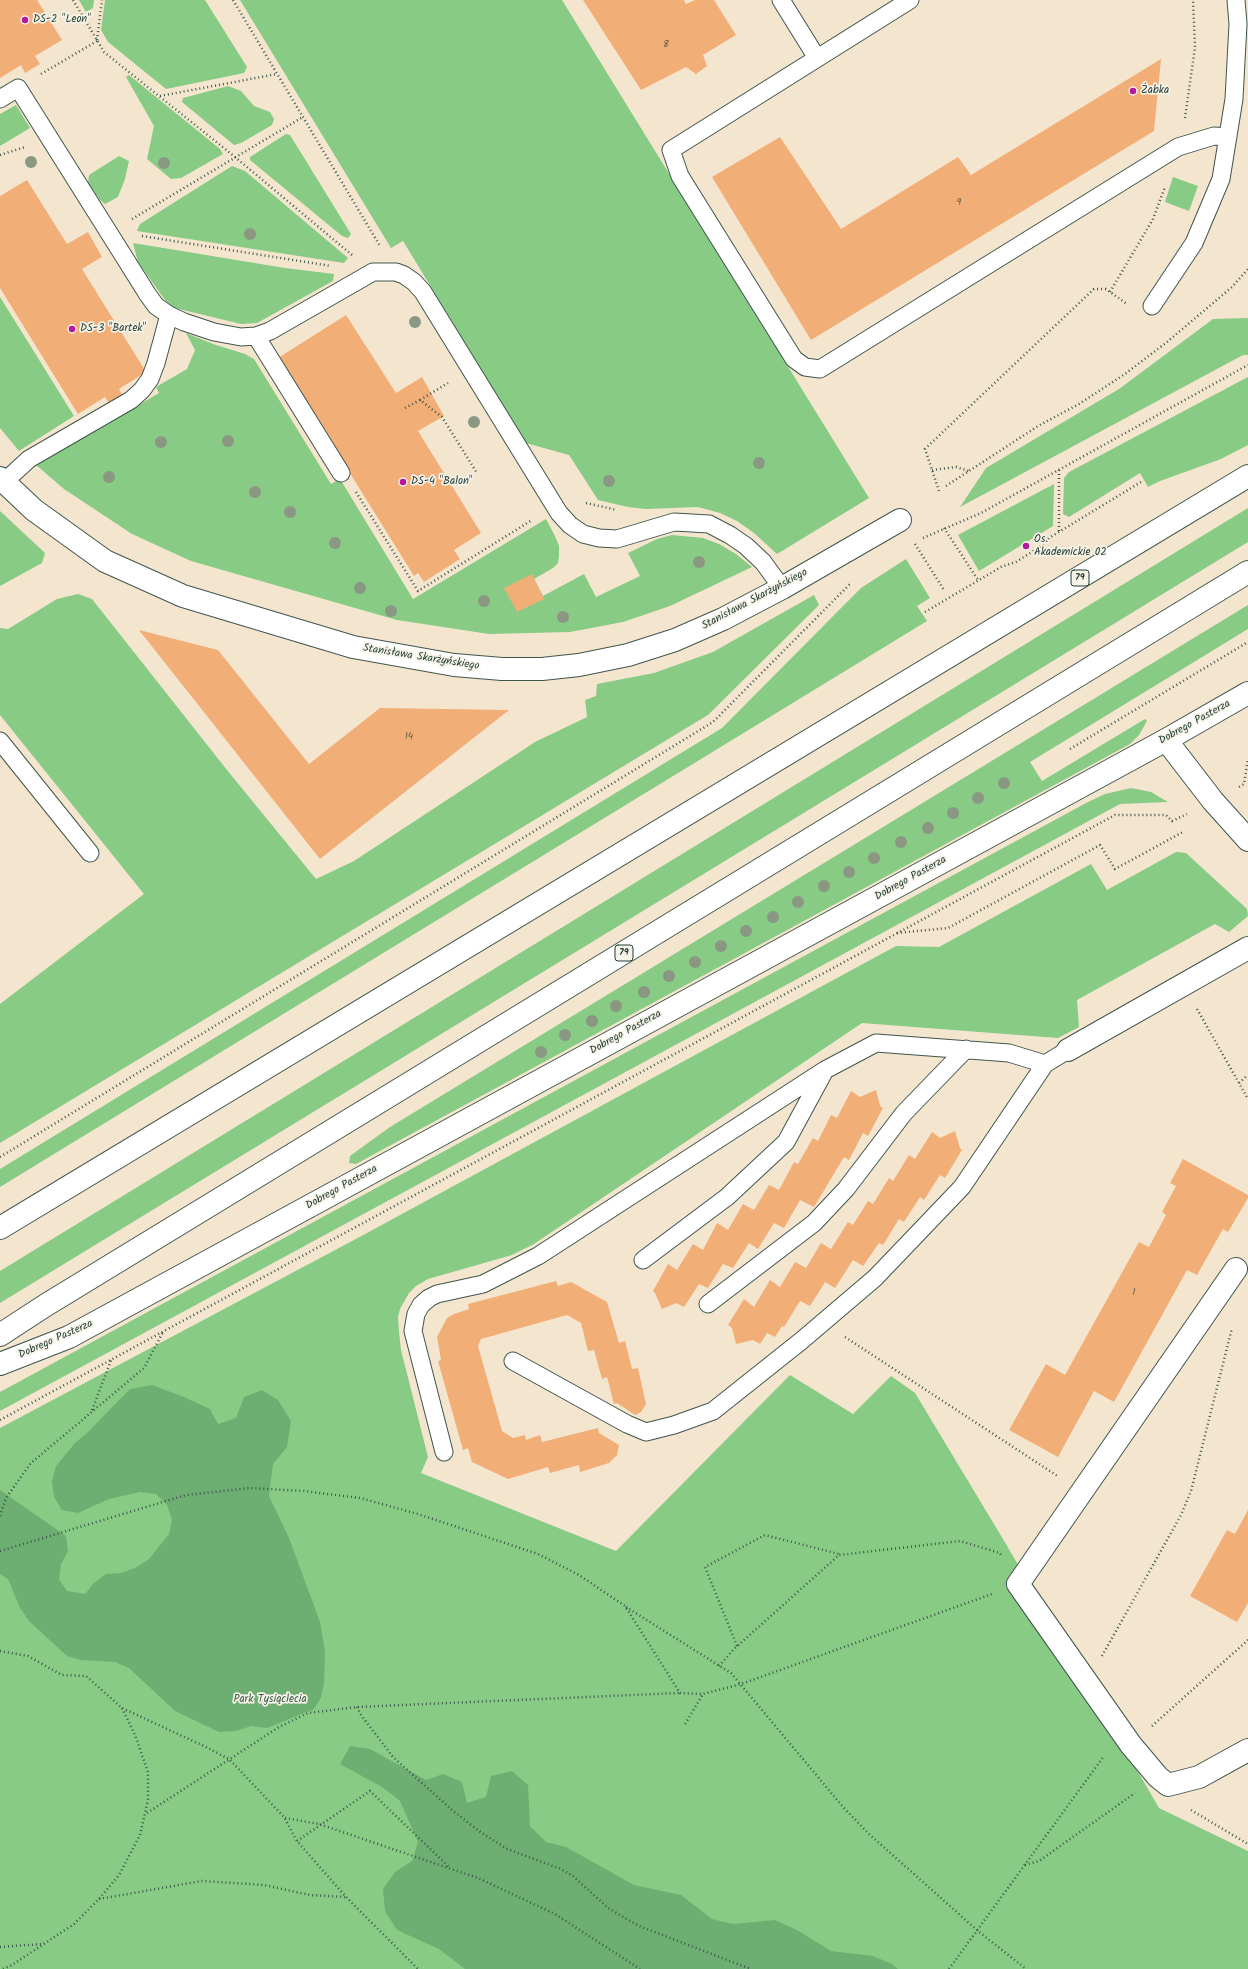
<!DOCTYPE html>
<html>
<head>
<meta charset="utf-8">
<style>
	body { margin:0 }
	canvas { display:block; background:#f4e5cf }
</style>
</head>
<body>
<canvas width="1248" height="1969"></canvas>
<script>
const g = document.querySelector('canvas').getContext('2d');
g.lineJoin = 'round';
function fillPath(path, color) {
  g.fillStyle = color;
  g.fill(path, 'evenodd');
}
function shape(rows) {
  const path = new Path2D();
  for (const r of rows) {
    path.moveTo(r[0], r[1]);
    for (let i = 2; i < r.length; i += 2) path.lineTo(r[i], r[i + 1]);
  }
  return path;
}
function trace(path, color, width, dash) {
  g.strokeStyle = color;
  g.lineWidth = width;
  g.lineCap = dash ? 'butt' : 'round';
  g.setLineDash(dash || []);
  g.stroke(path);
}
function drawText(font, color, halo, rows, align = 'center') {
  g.font = font + ' Kalam,sans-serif';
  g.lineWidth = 3.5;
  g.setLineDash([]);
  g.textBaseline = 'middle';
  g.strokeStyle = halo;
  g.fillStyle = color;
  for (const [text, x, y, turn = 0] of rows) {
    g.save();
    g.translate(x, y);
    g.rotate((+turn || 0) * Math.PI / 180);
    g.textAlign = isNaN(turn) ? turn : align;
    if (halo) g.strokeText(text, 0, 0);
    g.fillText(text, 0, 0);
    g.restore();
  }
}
const green = shape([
	[79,0,94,0,93,8,86,12],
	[105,0,205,0,247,67,244,73,166,89,108,42,101,30],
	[240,0,562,0,869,498,777,554,754,533,737,521,720,513,698,507,646,509,628,507,598,500,569,455,526,443,403,241,391,248],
	[129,75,220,149,223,154,181,178,171,179,147,159,154,126,126,77],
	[228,86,241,91,254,106,270,112,274,119,272,125,241,143,234,145,182,102,183,98],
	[16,105,30,128,0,146,0,114],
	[286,134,290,135,351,234,348,238,342,236,250,160,250,157],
	[119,156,129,161,125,179,118,197,105,204,100,200,88,183,89,175],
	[232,166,245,171,348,258,344,263,137,231,140,224],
	[1173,177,1198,186,1189,211,1165,202],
	[133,243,285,268,334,274,333,281,257,323,241,324,175,308,165,300,138,262],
	[0,297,74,416,19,451,0,428],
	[1248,318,1248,355,1243,355,960,507,986,468,1119,389,1213,319],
	[186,333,213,344,245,354,254,359,331,484,340,479,413,599,546,519,555,536,559,546,559,556,558,563,553,568,534,579,543,596,584,574,596,597,640,576,628,553,657,539,672,535,703,538,719,544,736,554,752,567,670,606,623,622,570,632,489,634,397,620,191,561,132,534,64,489,36,465,159,393,156,387,187,369,195,350],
	[1248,377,1248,445,1221,459,1160,481,1148,487,1140,473,1069,517,1063,514,1064,478,1069,472],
	[1054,484,1053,526,979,571,958,535],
	[1248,508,1248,542,0,1303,0,1271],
	[0,511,45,553,42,563,0,586],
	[906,559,930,598,917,606,927,621,0,1187,0,1169,722,728,861,588],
	[78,594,92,599,227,770,316,879,354,861,535,742,587,717,585,700,596,696,597,684,654,673,713,652,814,595,819,605,708,715,0,1143,0,1004,144,894,0,715,0,628,8,629,57,599],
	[1248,605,1248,629,1030,762,1042,781,1145,719,1147,721,1139,735,1130,744,356,1164,349,1163,350,1156,390,1127],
	[1131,788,1151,792,1168,802,1120,804,0,1411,0,1392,1088,802,1105,794],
	[1176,852,1186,853,1247,909,1248,916,1229,932,1215,924,1077,1000,1079,1027,1058,1038,862,1023,534,1244,512,1255,428,1279,416,1286,409,1293,400,1309,398,1317,399,1332,401,1350,428,1457,421,1473,616,1551,790,1375,853,1414,891,1376,915,1393,1006,1544,1159,1808,1248,1851,1248,1969,0,1969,0,1428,354,1240,896,946,939,947,1091,864,1107,890]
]);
const forest = shape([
	[152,1385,184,1397,210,1409,218,1424,236,1418,244,1397,262,1390,278,1400,291,1421,287,1447,273,1464,269,1496,289,1538,320,1622,325,1651,324,1683,321,1697,314,1709,267,1728,251,1726,236,1731,219,1732,175,1711,129,1668,115,1662,80,1660,67,1656,29,1621,20,1608,8,1579,0,1574,0,1490,66,1536,68,1551,61,1564,59,1579,67,1591,85,1594,94,1583,106,1574,121,1573,135,1568,149,1559,169,1534,172,1520,167,1505,156,1494,140,1492,109,1499,78,1513,62,1510,54,1497,52,1481,56,1466,75,1443,87,1433,130,1389],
	[350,1746,370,1749,426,1780,443,1774,462,1782,467,1803,486,1797,491,1776,512,1771,528,1785,530,1826,546,1842,566,1847,634,1885,681,1895,712,1919,733,1924,775,1920,797,1930,831,1951,873,1956,892,1964,898,1969,465,1969,439,1949,397,1930,385,1911,383,1889,395,1872,412,1861,418,1842,400,1801,382,1787,340,1764]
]);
const building = shape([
	[0,0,37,0,62,40,35,56,40,64,25,73,21,65,0,78],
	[583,0,684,0,686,4,695,0,714,0,736,35,703,55,707,66,696,74,686,67,641,90],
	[1161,59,1154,131,811,340,712,177,780,137,841,229,958,157,971,175],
	[27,180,67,244,88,232,102,257,82,269,146,372,119,389,124,398,111,406,105,397,78,414,0,288,0,196],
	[346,315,396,393,422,377,444,416,418,431,481,533,454,550,460,559,424,582,418,573,414,576,278,358],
	[532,574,544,599,517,612,504,588],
	[139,630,218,650,309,764,380,708,509,710,320,859],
	[876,1090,880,1106,883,1108,868,1136,863,1133,849,1160,844,1157,814,1207,800,1200,784,1228,774,1223,758,1249,749,1243,733,1268,723,1264,708,1288,699,1284,684,1307,676,1303,662,1309,655,1293,653,1291,668,1264,677,1270,693,1244,703,1250,717,1223,728,1230,743,1204,754,1210,769,1185,779,1190,794,1162,798,1164,813,1138,818,1141,831,1115,837,1118,851,1091,860,1097],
	[955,1131,960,1148,962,1150,945,1178,940,1175,924,1200,920,1197,904,1222,899,1219,883,1245,879,1243,863,1266,853,1260,835,1288,825,1282,810,1306,800,1301,784,1327,782,1326,775,1337,767,1333,760,1344,753,1340,736,1344,732,1328,728,1325,744,1299,754,1307,770,1280,780,1287,795,1262,806,1268,821,1243,831,1249,848,1222,853,1225,868,1201,873,1204,889,1178,893,1181,909,1155,915,1159,932,1132,940,1138],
	[1183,1159,1248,1195,1248,1198,1228,1232,1223,1229,1197,1275,1187,1270,1114,1402,1094,1391,1058,1457,1009,1430,1046,1364,1065,1375,1139,1242,1149,1247,1166,1215,1162,1212,1176,1186,1170,1183],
	[556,1281,558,1286,571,1282,607,1302,619,1343,625,1341,632,1369,638,1368,646,1404,641,1412,635,1415,617,1403,614,1404,607,1377,602,1379,594,1350,588,1351,581,1323,567,1315,481,1339,478,1346,502,1431,513,1438,525,1435,526,1440,540,1435,542,1442,598,1428,599,1433,619,1445,617,1455,609,1463,580,1472,579,1465,550,1473,548,1467,508,1479,472,1462,468,1448,463,1450,438,1361,441,1360,437,1337,447,1318,454,1314,469,1309,468,1304],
	[1248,1510,1248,1603,1237,1622,1190,1596,1227,1530,1235,1534]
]);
const path = shape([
	[73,0,104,52,235,157,352,255],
	[233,0,380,246],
	[97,40,102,0],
	[41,74,97,41],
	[160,96,277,74],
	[1185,118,1195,47,1193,0],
	[0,155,25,147],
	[132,219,303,117],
	[142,236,331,266],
	[1110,292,1153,219,1165,187],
	[420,400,448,383],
	[405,408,420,400,442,417,477,473],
	[932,470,956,467,969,471],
	[1059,470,1059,531],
	[946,486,1038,426,1079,404,1125,374,1167,342,1232,287,1248,269],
	[939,491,925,449,1094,289,1106,289,1127,304],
	[356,492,418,591,532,520],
	[586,503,617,510],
	[944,528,978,580],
	[923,538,981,513,1248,365],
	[915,544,944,590],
	[925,612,1001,567,1016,562,1043,545,1049,538,1141,482],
	[1070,749,1248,642],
	[1239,787,1244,784,1248,759],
	[897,933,948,928,1100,845,1115,869,1183,832],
	[1197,1009,1248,1099],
	[1239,1083,1248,1075],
	[0,1157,713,722,851,583],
	[845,1337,1059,1477],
	[92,1410,112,1358],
	[0,1420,1115,815,1166,815,1172,821,1187,814],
	[0,1516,6,1498,31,1463,144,1368,163,1332],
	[0,1551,186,1495,250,1488,304,1491,360,1498,418,1514,538,1554,579,1575,625,1606,680,1693,703,1694,741,1684,992,1594],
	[626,1607,731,1673,843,1807,869,1834,978,1931,1026,1969],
	[737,1646,705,1567,765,1535,839,1554],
	[0,1651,28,1656,62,1675,86,1676,122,1708,206,1747,229,1759,284,1817,297,1841,346,1897,418,1969],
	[1102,1656,1181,1515,1191,1491,1232,1328],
	[719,1666,734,1649,839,1555,960,1541,1000,1553,1002,1557],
	[357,1707,361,1715,393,1757,452,1810,479,1831,507,1849,561,1869,573,1876,608,1908,639,1926,751,1969],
	[685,1724,703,1694],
	[1152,1726,1248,1640],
	[1191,1810,1248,1844],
	[147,1813,279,1727,308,1713,357,1707,679,1693],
	[285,1818,319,1824,478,1878,555,1914,640,1969],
	[297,1841,370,1791,449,1867],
	[1025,1865,1039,1861,1135,1793],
	[99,1899,202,1881,264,1885,310,1895,345,1897],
	[0,1947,42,1944],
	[3,1969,12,1965,74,1924,99,1899,119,1875,140,1835,148,1800,148,1772,135,1735,122,1708],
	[949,1969,1104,1756]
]);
const service = shape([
	[781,0,817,58],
	[910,0,671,150,680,176,794,359,805,367,820,369,1178,147,1214,136,1228,137],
	[0,99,18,88,148,295,156,306,169,315,184,322,214,332,241,337,256,336,270,331,373,272,396,272,404,275,414,282,423,292,559,513,570,525,583,534,599,538,617,539,674,522,709,524,730,535,746,546,763,562,782,588],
	[1152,306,1194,243,1221,179,1234,99,1238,24,1236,0],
	[256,336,341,473],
	[4,482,29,459,131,400,142,390,150,379,156,363,169,315],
	[0,741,90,853],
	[643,1260,727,1197,786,1142,824,1072],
	[708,1304,814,1223,846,1189,904,1113,966,1049],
	[513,1361,627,1424,646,1432,674,1425,713,1411,801,1341,875,1278,962,1187,1045,1064,1068,1050],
	[444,1452,413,1331,416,1314,421,1305,429,1298,437,1294,483,1284,538,1256,825,1070,876,1043,1009,1053,1045,1064]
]);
const minor = shape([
	[0,478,34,510,105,561,183,596,353,647,454,665,502,669,542,669,579,665,628,655,675,640,723,619,782,588,900,520],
	[1166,740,1213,801,1248,840],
	[1068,1050,1248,948],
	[1236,1269,1018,1584,1131,1745,1158,1777,1168,1785,1199,1777,1248,1750]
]);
const tertiary = shape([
	[0,1364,69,1337,1166,740,1248,693]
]);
const primary = shape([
	[0,1228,1248,476],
	[0,1335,46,1305,1248,572]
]);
const trees = [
	[31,162],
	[164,163],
	[250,234],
	[415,322],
	[474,422],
	[228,441],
	[161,442],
	[759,463],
	[109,477],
	[609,481],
	[255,492],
	[290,512],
	[335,543],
	[699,562],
	[360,588],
	[484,601],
	[391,611],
	[563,617],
	[1004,783],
	[978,798],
	[953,813],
	[928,828],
	[901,842],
	[874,858],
	[849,872],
	[824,886],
	[798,902],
	[773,917],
	[746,931],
	[721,946],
	[695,962],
	[669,976],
	[644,992],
	[616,1006],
	[592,1021],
	[565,1035],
	[541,1052]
];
const markers = [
	[25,20,4,"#b5179e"],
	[1133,91,4,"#b5179e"],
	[72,329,4,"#b5179e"],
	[403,482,4,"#b5179e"],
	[1026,546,4,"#b5179e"]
];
const numberNames = [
	["8",666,45],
	["9",959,203],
	["14",409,737],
	["1",1134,1293]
];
const shields = [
	[1080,578,18],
	[624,953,18]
];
const shieldNames = [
	["79",1080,578],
	["79",624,953]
];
const poiNames = [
	["DS-2 \"Leon\"",33,20],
	["Żabka",1141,91],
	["DS-3 \"Bartek\"",80,329],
	["DS-4 \"Balon\"",411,482],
	["Os.",1034,540],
	["Akademickie 02",1034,553]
];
const streetNames = [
	["Stanisława Skarżyńskiego",755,600,-28],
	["Stanisława Skarżyńskiego",421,658,9],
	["Dobrego Pasterza",1195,723,-29],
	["Dobrego Pasterza",911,879,-29],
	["Dobrego Pasterza",626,1033,-29],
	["Dobrego Pasterza",342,1188,-29],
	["Dobrego Pasterza",56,1340,-24]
];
const parkNames = [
	["Park Tysiąclecia",270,1700]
];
fillPath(green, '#87cb84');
fillPath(forest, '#6daf72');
fillPath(building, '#f2ae77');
trace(service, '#3f564b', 19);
trace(minor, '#3f564b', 24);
trace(tertiary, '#3f564b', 24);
trace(primary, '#3f564b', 24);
trace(path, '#3f564b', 2.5, [1, 3]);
trace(service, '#fff', 17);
trace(minor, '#fff', 22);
trace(tertiary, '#fff', 22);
trace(primary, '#fff', 22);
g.fillStyle = '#8a9883';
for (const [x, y] of trees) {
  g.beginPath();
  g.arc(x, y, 6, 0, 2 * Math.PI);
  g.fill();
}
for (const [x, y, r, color] of markers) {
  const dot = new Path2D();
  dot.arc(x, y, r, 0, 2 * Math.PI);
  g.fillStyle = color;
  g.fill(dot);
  trace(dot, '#f7f3e8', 1.5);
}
drawText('9px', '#545945', null, numberNames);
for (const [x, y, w] of shields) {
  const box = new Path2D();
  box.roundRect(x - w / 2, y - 8, w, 16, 3);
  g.fillStyle = '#f7f3e8';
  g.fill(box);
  trace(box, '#1f3d34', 1);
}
drawText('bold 10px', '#1f3d34', null, shieldNames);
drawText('11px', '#1f3d34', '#f7f3e8', poiNames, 'left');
drawText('11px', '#1f3d34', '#f7f3e8', streetNames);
drawText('11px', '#345944', '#f7f3e8', parkNames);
</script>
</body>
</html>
